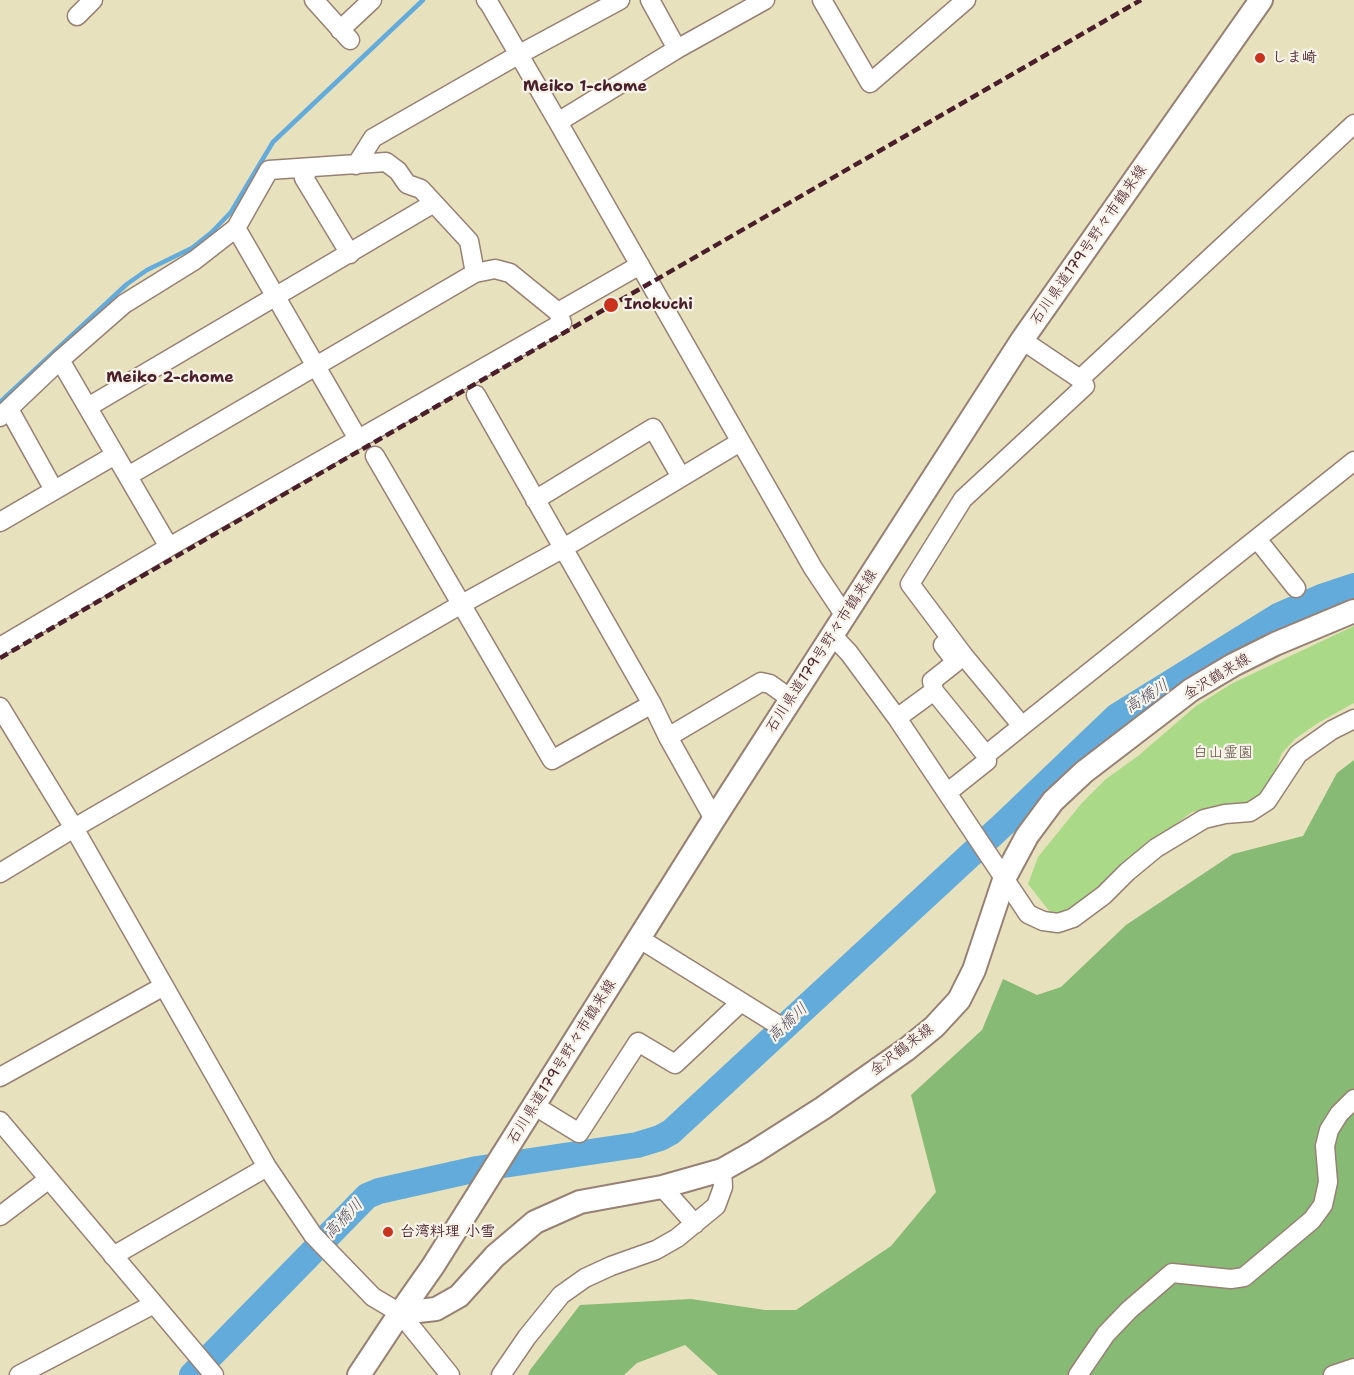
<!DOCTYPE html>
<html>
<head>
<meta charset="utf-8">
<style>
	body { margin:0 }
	canvas { display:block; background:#e7e1bd }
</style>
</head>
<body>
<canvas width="1354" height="1375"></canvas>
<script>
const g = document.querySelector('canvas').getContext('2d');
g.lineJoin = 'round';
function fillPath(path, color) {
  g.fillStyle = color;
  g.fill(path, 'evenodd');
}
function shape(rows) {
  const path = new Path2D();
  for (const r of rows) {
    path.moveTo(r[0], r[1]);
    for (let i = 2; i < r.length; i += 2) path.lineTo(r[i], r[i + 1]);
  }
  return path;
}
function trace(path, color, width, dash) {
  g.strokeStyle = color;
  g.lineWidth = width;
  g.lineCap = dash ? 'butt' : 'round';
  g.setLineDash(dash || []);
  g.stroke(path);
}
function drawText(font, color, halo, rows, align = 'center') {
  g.font = font + ' "Shantell Sans","Klee One",sans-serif';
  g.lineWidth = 4.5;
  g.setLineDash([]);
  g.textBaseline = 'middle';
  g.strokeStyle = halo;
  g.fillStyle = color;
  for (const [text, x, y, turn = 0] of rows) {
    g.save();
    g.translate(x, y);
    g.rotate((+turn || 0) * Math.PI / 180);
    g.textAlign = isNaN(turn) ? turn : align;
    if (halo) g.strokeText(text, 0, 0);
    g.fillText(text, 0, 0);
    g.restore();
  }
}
const green = shape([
	[1354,626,1354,703,1318,723,1295,739,1282,753,1269,787,1262,798,1244,805,1192,812,1130,858,1076,907,1062,913,1050,912,1028,884,1038,857,1081,804,1106,779,1138,756,1196,706,1233,683]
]);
const forest = shape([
	[1354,760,1354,1375,718,1375,685,1345,637,1363,624,1375,528,1375,530,1370,580,1305,691,1299,765,1310,796,1310,891,1246,936,1192,911,1095,982,1030,1003,979,1037,995,1061,987,1126,925,1233,854,1303,836,1337,773]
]);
const stream = shape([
	[0,402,127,284,147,270,192,248,212,232,231,212,273,142,423,0]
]);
const river = shape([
	[192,1375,367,1196,379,1191,477,1169,637,1145,660,1138,671,1132,1007,821,1117,716,1278,616,1324,596,1354,586]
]);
const minor = shape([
	[314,0,350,40],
	[486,0,490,5,558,122,813,568,845,616],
	[650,0,677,49],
	[822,0,870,83,966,0],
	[77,16,93,0],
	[340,30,372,0],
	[558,122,677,49,765,0],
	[356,165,373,138,518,55,620,0],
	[309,168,304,178,350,254],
	[1022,340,1080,379,1354,124],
	[60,360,124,304,195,260,236,228],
	[476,395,652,704,668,737],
	[88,407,434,203],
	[9,409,54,490],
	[0,417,60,360,169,547,562,323,558,312,640,265],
	[358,439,236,228,269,170,386,162,398,171,407,184,421,189,469,241,475,273],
	[375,456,552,760,652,704],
	[128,476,475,273,495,269,510,273,558,312],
	[535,500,653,428,681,477],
	[0,522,115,455],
	[1257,539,1296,588],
	[832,635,849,653,897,718,1028,914,1043,921,1058,923,1073,918,1104,895,1127,872,1156,848,1204,819,1225,814,1250,812,1267,801,1298,754,1332,730,1354,719],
	[0,647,169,547],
	[934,691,932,681,956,662,943,645],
	[0,707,74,828,267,1167,313,1235,373,1297,400,1313,450,1375],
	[897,718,934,691,986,755,987,761,948,792],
	[1022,726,1354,461],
	[986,755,1022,726,964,656,910,584,963,499,1085,386,1080,379],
	[714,819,668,737,761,682,770,684,791,699],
	[0,873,74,828,460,605,562,549,740,442],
	[640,939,775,1023],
	[0,1077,164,986],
	[535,1106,579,1133,638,1042,675,1064,741,1002],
	[0,1121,214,1375],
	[662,1187,695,1224],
	[0,1216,49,1179],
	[113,1256,267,1167],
	[19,1375,154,1304],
	[501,1375,527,1337,561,1295,585,1278,611,1266,656,1250,677,1238,716,1206,723,1187,722,1170],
	[1078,1375,1106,1334,1129,1310,1172,1273,1231,1279,1244,1277,1312,1220,1323,1205,1328,1182,1325,1146,1329,1130,1339,1114,1354,1099],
	[1333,1375,1354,1368]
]);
const major = shape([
	[400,1313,433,1266,714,819,1022,340,1261,0],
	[359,1375,400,1313,436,1309,459,1296,495,1256,535,1222,580,1202,662,1187,722,1170,754,1152,823,1108,907,1049,934,1027,959,1000,974,970,1005,877,1027,836,1053,801,1084,772,1191,690,1233,665,1275,644,1354,611]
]);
const rail = shape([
	[0,658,1141,0]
]);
const markers = [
	[1260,58,6,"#c8321e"],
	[611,305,8,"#c8321e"],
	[388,1232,6,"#c8321e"]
];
const poiNames = [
	["しま崎",1272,58],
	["Inokuchi",624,305],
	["台湾料理 小雪",400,1232]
];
const streetNames = [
	["石川県道179号野々市鶴来線",1089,245,-55],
	["石川県道179号野々市鶴来線",822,651,-57],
	["金沢鶴来線",1217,677,-31],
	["金沢鶴来線",902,1050,-37],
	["石川県道179号野々市鶴来線",562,1062,-58]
];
const parkNames = [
	["白山霊園",1223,753]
];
const neighbourhoodNames = [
	["Meiko 1-chome",585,87],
	["Meiko 2-chome",170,378]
];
const waterNames = [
	["高橋川",1147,697,-32],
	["高橋川",788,1023,-43],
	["高橋川",344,1219,-46]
];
fillPath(green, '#aada88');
fillPath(forest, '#87ba74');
trace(stream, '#63abda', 4.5);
trace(river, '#63abda', 26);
trace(minor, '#988074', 21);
trace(major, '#988074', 26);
trace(minor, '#fff', 18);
trace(major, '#fff', 22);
trace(rail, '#4a1f2b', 4.5, [9, 4.5]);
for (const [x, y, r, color] of markers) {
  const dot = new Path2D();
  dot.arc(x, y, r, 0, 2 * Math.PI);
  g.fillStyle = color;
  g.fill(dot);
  trace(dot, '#f7f3e8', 2);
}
drawText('bold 15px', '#4a1f2b', '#f7f3e8', poiNames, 'left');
drawText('15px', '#4a1f2b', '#f7f3e8', streetNames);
drawText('15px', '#624e42', '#f7f3e8', parkNames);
drawText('bold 16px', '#4a1f2b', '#f7f3e8', neighbourhoodNames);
drawText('italic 16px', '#535068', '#f7f3e8', waterNames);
</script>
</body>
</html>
